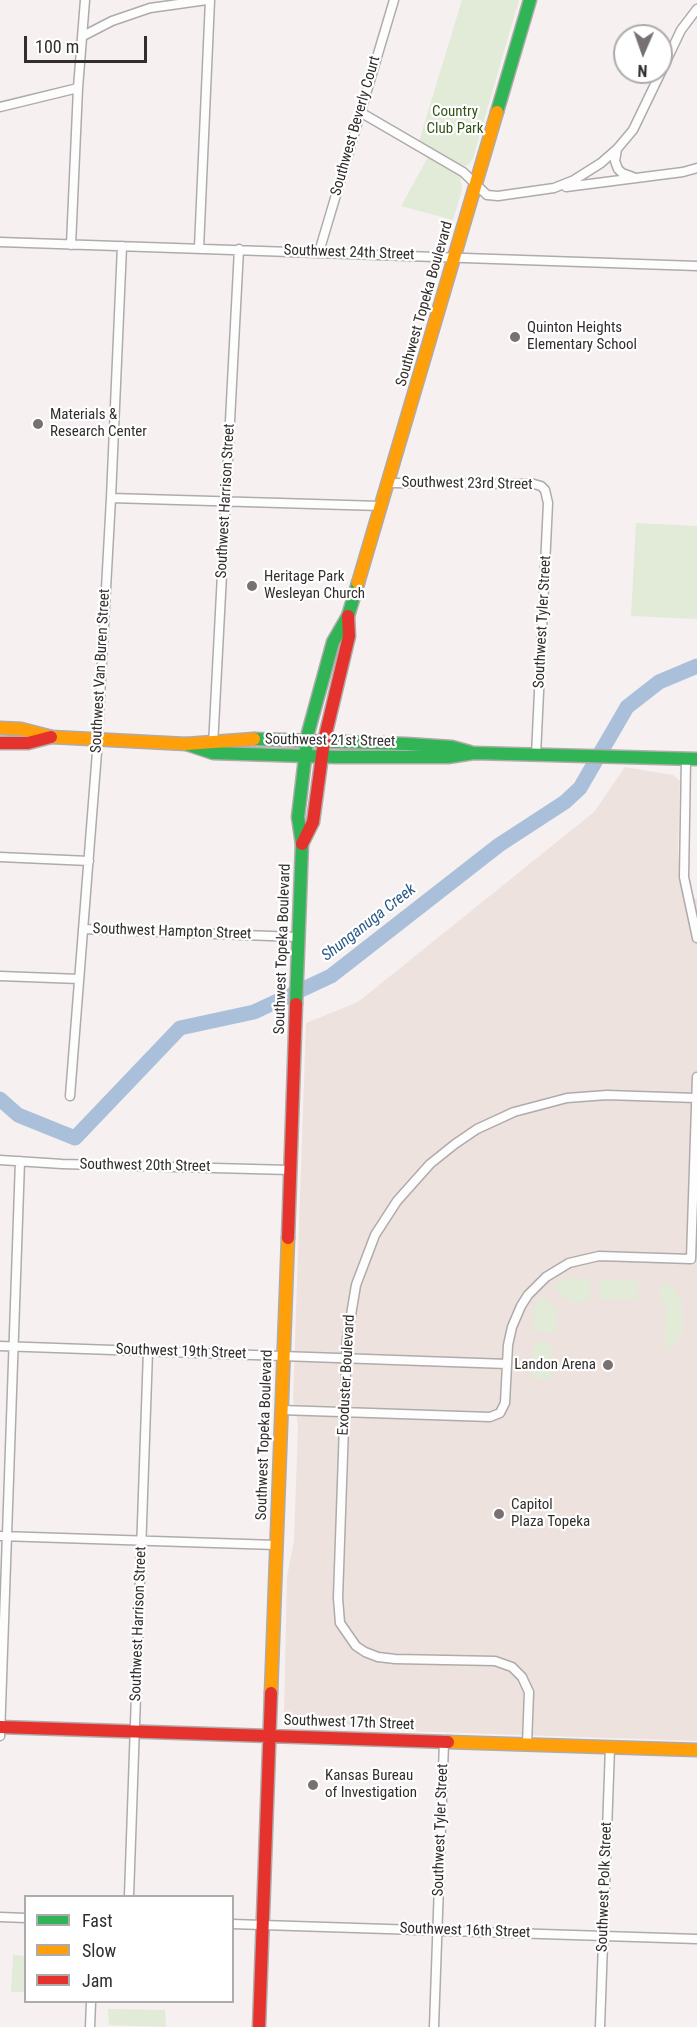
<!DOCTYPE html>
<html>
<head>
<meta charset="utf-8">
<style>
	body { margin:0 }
	#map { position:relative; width:697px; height:2027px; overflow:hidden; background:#f6f1f0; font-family:"Roboto Condensed",sans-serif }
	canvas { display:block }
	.legend { position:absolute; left:24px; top:1895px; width:210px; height:108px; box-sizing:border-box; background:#fff; border:2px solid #adabab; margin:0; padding:8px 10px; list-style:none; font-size:18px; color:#322e2d }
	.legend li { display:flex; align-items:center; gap:12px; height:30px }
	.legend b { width:30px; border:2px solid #adabab }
	.north { position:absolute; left:613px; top:24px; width:60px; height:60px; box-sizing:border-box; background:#fff; border:2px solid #adabab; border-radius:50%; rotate:182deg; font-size:16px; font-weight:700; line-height:24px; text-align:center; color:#322e2d }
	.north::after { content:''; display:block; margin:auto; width:21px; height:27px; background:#777271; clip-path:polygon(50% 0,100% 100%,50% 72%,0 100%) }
	.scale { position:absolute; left:24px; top:36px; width:123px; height:27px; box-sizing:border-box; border:3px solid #322e2d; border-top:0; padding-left:8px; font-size:18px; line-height:21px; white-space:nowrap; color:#322e2d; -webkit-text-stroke:4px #fff; paint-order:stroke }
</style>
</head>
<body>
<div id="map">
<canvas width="697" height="2027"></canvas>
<ul class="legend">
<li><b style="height:8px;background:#30b455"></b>Fast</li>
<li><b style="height:8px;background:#ff9f0a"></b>Slow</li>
<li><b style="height:8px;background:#e5322d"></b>Jam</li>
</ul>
<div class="north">N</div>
<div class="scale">100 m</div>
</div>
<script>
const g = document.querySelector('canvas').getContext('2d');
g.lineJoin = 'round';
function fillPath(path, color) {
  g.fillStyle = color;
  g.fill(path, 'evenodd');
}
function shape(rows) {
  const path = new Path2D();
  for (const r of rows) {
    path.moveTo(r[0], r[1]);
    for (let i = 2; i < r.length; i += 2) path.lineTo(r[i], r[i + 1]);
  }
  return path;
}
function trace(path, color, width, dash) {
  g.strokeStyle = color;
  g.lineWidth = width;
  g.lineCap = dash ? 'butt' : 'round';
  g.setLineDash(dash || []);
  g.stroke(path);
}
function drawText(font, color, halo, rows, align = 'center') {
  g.font = font + ' "Roboto Condensed",sans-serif';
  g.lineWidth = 4.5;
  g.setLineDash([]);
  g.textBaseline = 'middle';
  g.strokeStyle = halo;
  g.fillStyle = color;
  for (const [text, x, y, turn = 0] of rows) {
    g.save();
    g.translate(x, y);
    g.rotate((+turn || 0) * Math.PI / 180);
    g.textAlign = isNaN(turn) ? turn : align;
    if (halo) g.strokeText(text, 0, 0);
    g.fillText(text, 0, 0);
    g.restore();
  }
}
const built = shape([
	[625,767,673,775,680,781,678,849,679,864,686,898,697,899,697,1741,405,1731,365,1726,296,1724,289,1722,284,1712,287,1577,294,1540,298,1425,293,1399,306,1023,358,1002,594,812]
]);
const green = shape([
	[462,0,519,0,473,158,470,163,465,166,459,164,419,141],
	[428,157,460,176,462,190,453,220,401,206],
	[636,523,697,526,697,619,631,616],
	[569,1278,590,1280,590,1301,568,1302,553,1286,560,1281],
	[600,1280,638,1281,638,1300,599,1299],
	[660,1283,668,1284,675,1289,682,1303,682,1336,665,1352,666,1307,660,1300],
	[543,1296,558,1311,556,1333,533,1331,534,1309,537,1302],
	[534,1342,552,1343,550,1380,531,1378],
	[13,1955,25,1956,25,1992,11,1992],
	[108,2009,165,2010,166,2027,109,2025]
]);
const river = shape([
	[0,1099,18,1115,75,1138,180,1028,254,1012,331,976,499,845,565,802,580,788,627,707,659,682,697,666]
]);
const street = shape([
	[83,36,112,21,150,8,207,0],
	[661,72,681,30,697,9],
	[0,107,78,88],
	[360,112,463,172,487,195,498,196,554,188,574,180,601,163,617,149,633,130,661,72],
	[617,149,615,161,618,169,622,173,633,177],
	[566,187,683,172,697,168],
	[0,242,697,266],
	[71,245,78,88,85,0],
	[199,248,210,0],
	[319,252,394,0],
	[387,483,534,484,541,486,545,490,548,503,536,755],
	[111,498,380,506],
	[213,746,239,249],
	[686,759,684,877,697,938],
	[0,857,89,861],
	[83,929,297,937],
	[0,976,79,979],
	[70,1096,97,752,111,498,122,246],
	[0,1160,62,1164,290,1170],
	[0,1346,507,1364],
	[281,1410,490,1417,500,1413,505,1403,508,1345,512,1327,521,1306,528,1295,546,1277,569,1263,599,1256,691,1259,697,1077],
	[0,1536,276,1545],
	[0,1736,20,1161],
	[527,1744,529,1692,522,1677,512,1667,495,1661,395,1659,378,1657,365,1652,356,1646,340,1623,338,1598,347,1339,356,1285,375,1235,397,1201,430,1164,455,1144,477,1129,514,1112,567,1098,607,1095,696,1098],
	[129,1896,148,1351],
	[0,1917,26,1918],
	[232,1924,697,1939],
	[90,2027,91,2002],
	[434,2027,444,1742],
	[600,2027,610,1747]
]);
const fast = shape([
	[497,112,530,0],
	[254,739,407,744,452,747,470,752],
	[186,744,213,753,336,757,448,757,474,753,697,759],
	[296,1004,302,844,298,817,308,733,333,642,348,616,358,583]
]);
const slow = shape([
	[358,583,497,112],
	[0,728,21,729,52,737,186,744,254,739],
	[271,1693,288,1238],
	[448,1742,697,1750]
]);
const jam = shape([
	[0,743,28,743,51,737],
	[302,844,313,822,324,741,349,636,348,616],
	[288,1238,296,1004],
	[0,1727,448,1742],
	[259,2027,271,1693]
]);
const markers = [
	[515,337,6,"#777271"],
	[38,424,6,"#777271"],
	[252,586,6,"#777271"],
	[608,1365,6,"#777271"],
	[499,1514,6,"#777271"],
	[313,1785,6,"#777271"]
];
const parkNames = [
	["Country",455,112],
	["Club Park",455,129]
];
const streetNames = [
	["Southwest Beverly Court",356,126,-74],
	["Southwest 24th Street",349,253,2],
	["Southwest Topeka Boulevard",425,304,-74],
	["Southwest 23rd Street",467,484,1],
	["Southwest Harrison Street",226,501,-87],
	["Southwest Tyler Street",543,622,-87],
	["Southwest Van Buren Street",101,671,-87],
	["Southwest 21st Street",330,741,1],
	["Southwest Hampton Street",172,932,2],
	["Southwest Topeka Boulevard",283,949,-88],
	["Southwest 20th Street",145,1166,1],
	["Southwest 19th Street",181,1352,2],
	["Exoduster Boulevard",347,1375,-87],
	["Southwest Topeka Boulevard",265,1435,-88],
	["Southwest Harrison Street",139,1624,-88],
	["Southwest 17th Street",349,1723,2],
	["Southwest Tyler Street",441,1830,-88],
	["Southwest Polk Street",605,1887,-88],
	["Southwest 16th Street",465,1931,2]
];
const poiNames = [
	["Quinton Heights",527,328],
	["Elementary School",527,345],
	["Materials &",50,415],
	["Research Center",50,432],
	["Heritage Park",264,577],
	["Wesleyan Church",264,594],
	["Landon Arena",596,1365,"right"],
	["Capitol",511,1505],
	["Plaza Topeka",511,1522],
	["Kansas Bureau",325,1776],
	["of Investigation",325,1793]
];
const waterNames = [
	["Shunganuga Creek",369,923,-38]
];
fillPath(built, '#ede2de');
fillPath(green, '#e1ebd7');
trace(river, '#aac0da', 15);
trace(street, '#afabaa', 11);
trace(fast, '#afabaa', 15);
trace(slow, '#afabaa', 15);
trace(jam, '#afabaa', 15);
trace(street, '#fefdfd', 8);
trace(fast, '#30b455', 12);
trace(slow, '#ff9f0a', 12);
trace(jam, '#e5322d', 12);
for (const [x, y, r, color] of markers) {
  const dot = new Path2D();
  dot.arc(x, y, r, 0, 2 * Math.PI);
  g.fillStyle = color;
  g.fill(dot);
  trace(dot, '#fff', 2);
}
drawText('15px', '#315318', '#fff', parkNames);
drawText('15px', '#322e2d', '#fff', streetNames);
drawText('15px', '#322e2d', '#fff', poiNames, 'left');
drawText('italic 16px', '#29598a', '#fff', waterNames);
</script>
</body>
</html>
